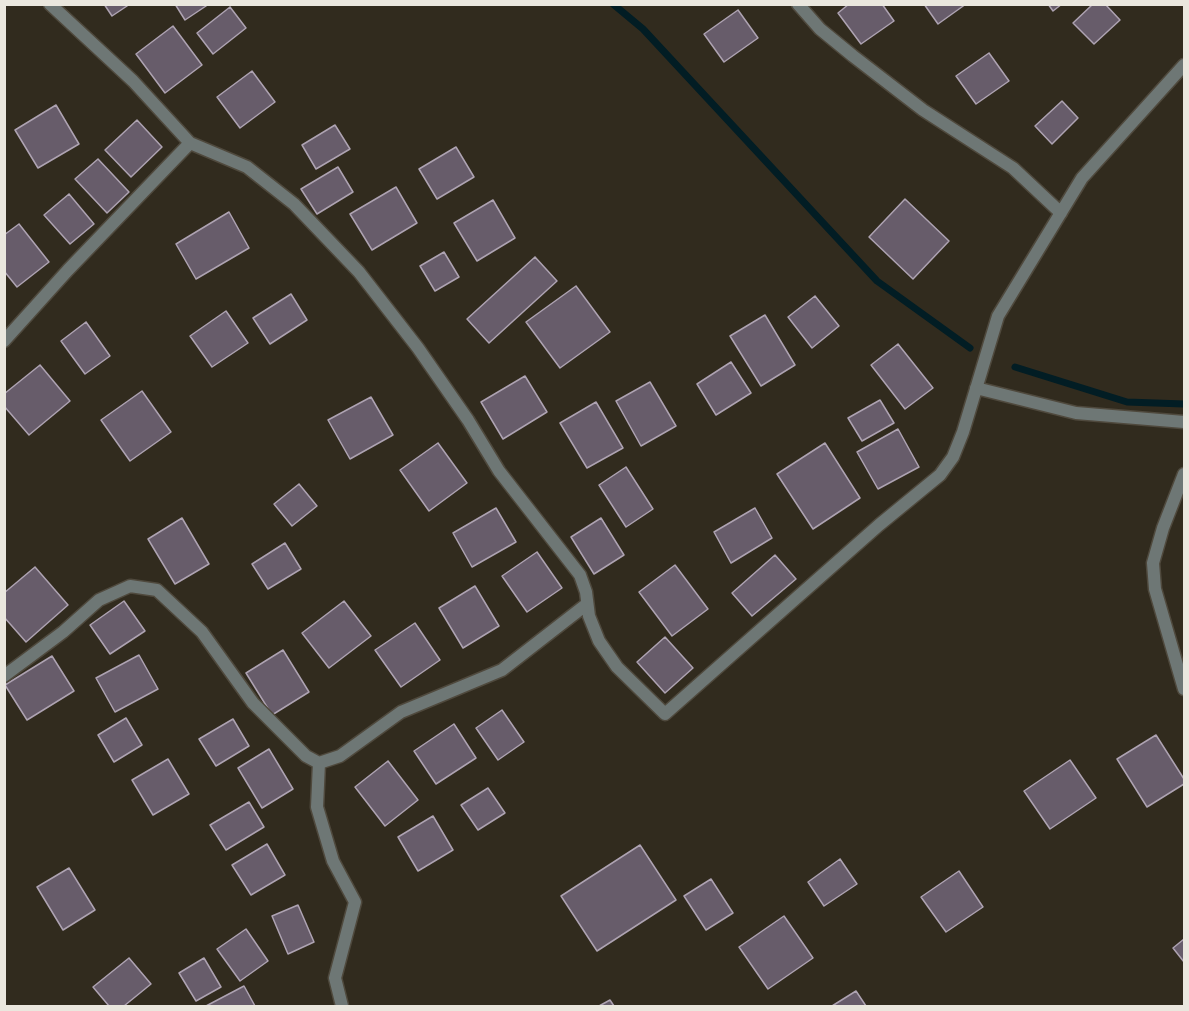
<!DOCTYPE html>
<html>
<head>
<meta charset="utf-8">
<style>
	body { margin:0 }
	#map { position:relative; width:1189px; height:1011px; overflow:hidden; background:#312b1e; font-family:"Source Sans 3",sans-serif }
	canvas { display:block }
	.frame { position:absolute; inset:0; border:6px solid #eae7de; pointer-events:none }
</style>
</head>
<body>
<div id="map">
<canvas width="1189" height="1011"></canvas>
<div class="frame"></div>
</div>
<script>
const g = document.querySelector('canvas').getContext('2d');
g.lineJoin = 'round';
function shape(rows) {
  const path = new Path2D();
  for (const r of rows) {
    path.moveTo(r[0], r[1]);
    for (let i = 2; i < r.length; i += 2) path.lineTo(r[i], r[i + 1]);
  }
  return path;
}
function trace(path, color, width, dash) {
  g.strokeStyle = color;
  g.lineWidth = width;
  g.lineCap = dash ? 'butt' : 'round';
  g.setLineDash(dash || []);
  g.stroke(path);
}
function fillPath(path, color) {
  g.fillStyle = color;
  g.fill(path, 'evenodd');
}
const stream = shape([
	[613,4,643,29,877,281,970,348],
	[1015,367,1127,402,1184,404]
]);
const building = shape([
	[104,4,130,4,112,16,104,4],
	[175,4,209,4,185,20,175,4],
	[849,4,882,4,894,21,861,44,838,13,849,4],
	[924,4,966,4,938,24,924,4],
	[1048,4,1062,4,1053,11,1048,4],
	[1093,4,1105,4,1120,20,1094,44,1073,23,1093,4],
	[230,7,246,28,213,54,197,33,230,7],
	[738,10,758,38,724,62,704,34,738,10],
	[173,26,202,65,165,93,136,54,173,26],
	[989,53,1009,81,976,104,956,76,989,53],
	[252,71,275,102,240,128,217,97,252,71],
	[1062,101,1078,118,1052,144,1035,126,1062,101],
	[56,105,79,144,38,168,15,130,56,105],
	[137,120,162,147,131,177,105,150,137,120],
	[335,125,350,149,316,169,302,145,335,125],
	[456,147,474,177,437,199,419,169,456,147],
	[98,159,129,192,107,213,75,179,98,159],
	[338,167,353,192,317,214,301,189,338,167],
	[396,187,417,223,372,250,350,214,396,187],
	[69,194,94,224,70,244,44,215,69,194],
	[905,199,949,241,913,279,869,237,905,199],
	[493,200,515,238,477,261,454,223,493,200],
	[229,212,249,248,196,279,176,244,229,212],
	[19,224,49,262,17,287,4,271,4,235,19,224],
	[444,252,459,277,435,291,420,266,444,252],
	[535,257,557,281,489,343,467,319,535,257],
	[576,286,610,332,560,368,526,322,576,286],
	[291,294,307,320,270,344,253,318,291,294],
	[815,296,839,326,812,348,788,317,815,296],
	[226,311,248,343,212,367,190,336,226,311],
	[765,315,795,365,761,386,730,336,765,315],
	[86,322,110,356,85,374,61,341,86,322],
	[898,344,933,388,905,409,871,365,898,344],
	[731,362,751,393,716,415,697,384,731,362],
	[40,365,70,401,29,435,4,406,4,394,40,365],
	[525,376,547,412,503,439,481,402,525,376],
	[650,382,676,426,641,446,616,401,650,382],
	[142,391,171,432,130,461,101,420,142,391],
	[371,397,393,435,350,459,328,420,371,397],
	[880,400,894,423,862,441,848,418,880,400],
	[596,402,623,448,587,468,560,423,596,402],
	[898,429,919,467,878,489,857,452,898,429],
	[438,443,467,483,429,511,400,470,438,443],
	[825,443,860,498,813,529,777,474,825,443],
	[626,467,653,509,626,527,599,485,626,467],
	[299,484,317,506,292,526,274,504,299,484],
	[496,508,516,542,472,567,453,533,496,508],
	[755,508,772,538,731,563,714,532,755,508],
	[182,518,209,564,175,584,148,539,182,518],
	[601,518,624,555,594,574,571,537,601,518],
	[285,543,301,569,268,589,252,564,285,543],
	[537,552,562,588,527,612,502,576,537,552],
	[775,555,796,579,752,616,732,593,775,555],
	[675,565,708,609,672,636,639,592,675,565],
	[35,567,68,605,26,642,4,617,4,593,35,567],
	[475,586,499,626,463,648,439,608,475,586],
	[124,601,145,631,110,654,90,625,124,601],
	[344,601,371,636,329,668,302,633,344,601],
	[415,623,440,660,401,687,375,650,415,623],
	[665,637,693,668,665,693,637,662,665,637],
	[283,650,309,692,272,715,246,673,283,650],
	[139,655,158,689,115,712,96,678,139,655],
	[52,656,74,691,27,720,5,685,52,656],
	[502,710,524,742,498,760,476,728,502,710],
	[126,718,142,745,114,762,98,735,126,718],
	[233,719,249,746,216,766,199,739,233,719],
	[454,724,476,758,436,784,414,751,454,724],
	[1156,735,1184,779,1184,784,1147,807,1117,759,1156,735],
	[269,749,293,789,262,808,238,768,269,749],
	[168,759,189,794,153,815,132,780,168,759],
	[1070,760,1096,798,1050,829,1024,791,1070,760],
	[388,761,418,800,385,826,355,787,388,761],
	[488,788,505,813,478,830,461,805,488,788],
	[249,802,264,827,226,850,210,825,249,802],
	[433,816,453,850,418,871,398,837,433,816],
	[267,844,285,875,251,895,232,865,267,844],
	[640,845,676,900,597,951,561,896,640,845],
	[840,859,857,884,824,906,808,882,840,859],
	[69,868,95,910,63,930,37,887,69,868],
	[959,871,983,907,946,932,921,897,959,871],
	[711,879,733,913,706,930,684,896,711,879],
	[298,905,314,942,288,954,272,916,298,905],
	[784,916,813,958,768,989,739,947,784,916],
	[246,929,268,961,240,981,217,949,246,929],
	[1184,939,1184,962,1173,948,1184,939],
	[129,958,151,984,124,1006,109,1006,93,987,129,958],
	[204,958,221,987,196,1001,179,973,204,958],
	[244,986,255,1006,206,1006,244,986],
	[856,991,866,1006,832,1006,856,991],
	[610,1000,614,1006,599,1006,610,1000]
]);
const street = shape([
	[798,4,820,29,853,56,923,110,1013,168,1061,213],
	[190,143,247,167,294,204,359,272,418,348,468,420,499,471,580,575,586,592,589,616,599,641,617,667,665,714,879,525,940,475,953,457,963,432,998,316,1082,178,1184,65],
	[4,341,68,270,190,143,133,81,50,4],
	[976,388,1076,413,1184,422],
	[1184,474,1163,528,1153,563,1155,589,1184,689],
	[4,676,63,632,99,600,130,586,157,590,202,632,253,703,306,756,319,763],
	[342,1006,335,978,355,902,333,861,317,807,319,763,340,756,401,712,502,670,587,604]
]);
trace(stream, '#021d24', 7);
fillPath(building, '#675c6a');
trace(building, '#aea3b2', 1.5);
trace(street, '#4f493d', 15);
trace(street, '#6e7775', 12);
</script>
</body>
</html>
